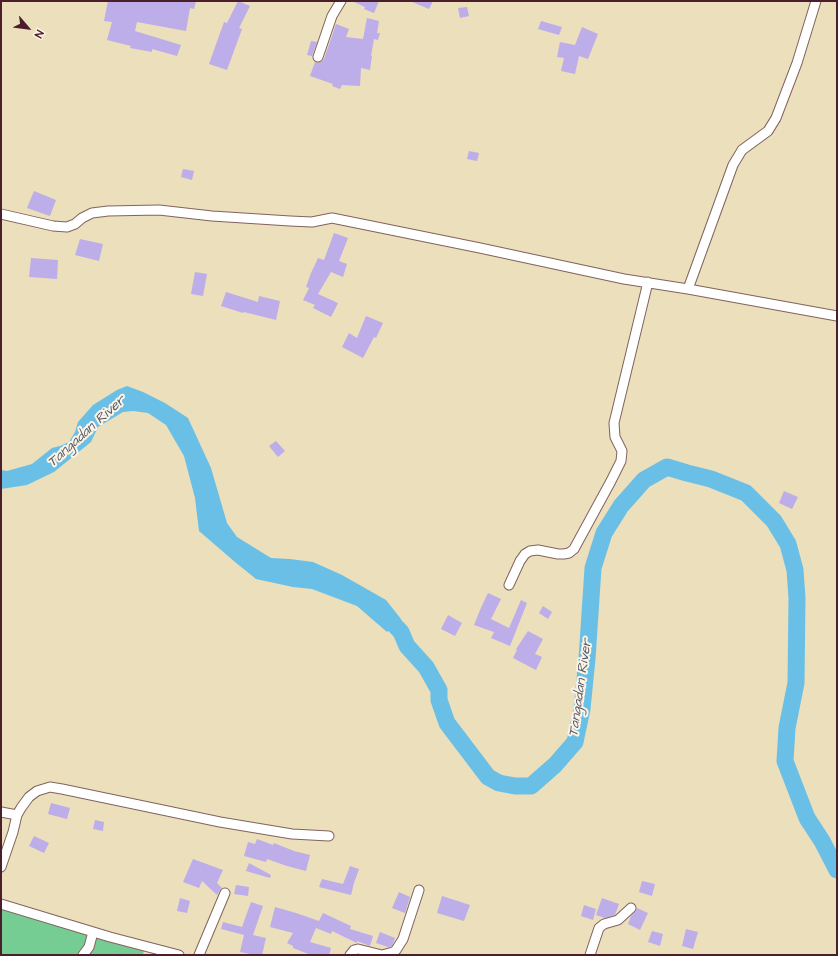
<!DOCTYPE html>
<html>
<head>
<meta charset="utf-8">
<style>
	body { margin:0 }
	#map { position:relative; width:838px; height:956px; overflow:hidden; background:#ebdfbc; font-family:"Architects Daughter",sans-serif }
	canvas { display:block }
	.frame { position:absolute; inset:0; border:2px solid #4a1f2b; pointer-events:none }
	.north { position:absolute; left:8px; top:8px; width:40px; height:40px; -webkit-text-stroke:3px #fcf5e5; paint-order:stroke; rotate:118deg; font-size:11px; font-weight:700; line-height:16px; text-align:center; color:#4a1f2b }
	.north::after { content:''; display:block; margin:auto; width:14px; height:18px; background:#4a1f2b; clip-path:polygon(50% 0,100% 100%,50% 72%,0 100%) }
</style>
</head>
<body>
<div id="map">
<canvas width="838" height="956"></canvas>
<div class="frame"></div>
<div class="north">N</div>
</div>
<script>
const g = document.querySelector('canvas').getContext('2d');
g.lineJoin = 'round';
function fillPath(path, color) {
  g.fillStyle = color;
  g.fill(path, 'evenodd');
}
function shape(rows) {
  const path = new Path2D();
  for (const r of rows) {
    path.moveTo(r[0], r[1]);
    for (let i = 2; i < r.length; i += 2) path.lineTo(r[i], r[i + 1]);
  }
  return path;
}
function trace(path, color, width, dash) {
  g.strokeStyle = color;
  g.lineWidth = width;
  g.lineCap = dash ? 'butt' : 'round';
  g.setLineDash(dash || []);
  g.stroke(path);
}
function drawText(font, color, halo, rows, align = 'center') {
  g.font = font + ' "Architects Daughter",sans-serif';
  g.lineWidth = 4;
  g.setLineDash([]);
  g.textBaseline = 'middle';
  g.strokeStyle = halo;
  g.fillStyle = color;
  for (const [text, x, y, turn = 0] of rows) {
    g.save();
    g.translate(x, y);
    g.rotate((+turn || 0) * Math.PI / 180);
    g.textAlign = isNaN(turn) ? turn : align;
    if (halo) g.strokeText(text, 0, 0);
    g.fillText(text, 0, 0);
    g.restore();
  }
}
const green = shape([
	[1,909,144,950,143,955,1,955]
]);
const water = shape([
	[127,386,143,392,165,403,188,418,211,468,227,523,237,537,271,558,290,559,313,562,342,575,386,600,401,619,387,632,357,606,312,589,293,587,256,579,235,562,199,531,195,498,184,456,166,425,148,413,133,411,123,412,98,427,91,442,54,472,27,485,1,489,1,470,7,471,32,464,52,448,60,446,69,442,75,432,78,422,93,405,117,390]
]);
const river = shape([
	[377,612,386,616,401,632,407,646,426,667,439,690,439,700,447,723,488,777,499,783,515,786,531,786,555,765,575,742,582,709,587,659,593,568,604,533,621,506,644,480,667,467,687,473,711,479,746,493,774,521,788,544,795,570,797,598,796,683,787,728,785,761,807,818,822,841,837,870]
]);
const building = shape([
	[108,1,196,1,194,9,190,8,186,31,137,22,135,31,181,45,177,56,152,49,152,52,130,48,131,46,107,40,112,22,104,21],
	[238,1,250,6,239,28,242,29,227,70,209,64,224,22,227,23],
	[352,1,379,1,374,13,364,9,365,7],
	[410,1,433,1,429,9],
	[467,7,469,16,460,18,458,8],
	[367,18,379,21,377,33,380,33,378,40,374,39,371,56,372,56,370,70,361,68,360,86,342,85,340,89,332,86,333,84,310,76,315,62,320,63,324,59,336,24,349,29,346,37,363,39],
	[541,21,562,27,559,35,538,29],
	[582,27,598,34,588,59,579,56,575,74,561,71,564,58,557,57,560,42,575,45],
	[311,41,317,42,312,56,307,55],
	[469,151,479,153,477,161,467,159],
	[183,169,194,171,192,180,181,177],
	[34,191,56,200,50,216,27,208],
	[334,233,348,238,339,261,347,264,343,277,331,272,318,294,338,303,331,317,313,308,315,305,303,300,309,288,306,287,311,273,318,258,324,260],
	[80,239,103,244,99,261,75,255],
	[31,258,58,260,57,279,29,277],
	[195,272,207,274,203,296,191,294],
	[226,292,258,302,259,296,280,301,276,320,244,312,243,313,221,306],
	[366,316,383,323,376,338,374,337,363,358,342,347,349,333,357,338],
	[276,441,285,451,278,457,269,446],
	[784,491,798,497,792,509,779,503],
	[488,593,501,599,491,619,509,628,521,600,527,603,510,646,491,638,494,632,474,625,480,610],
	[543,606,552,612,548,619,539,613],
	[448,615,462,623,455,636,441,629],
	[528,631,543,639,535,654,542,657,536,670,513,658,517,650,516,649],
	[51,803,70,808,67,819,48,814],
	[95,820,104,822,103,831,93,829],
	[34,836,49,843,44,853,29,846],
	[257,839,273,845,274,843,294,851,310,855,306,871,287,866,267,859,266,862,244,856,248,842,255,844],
	[193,859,223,870,217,883,222,888,220,890,217,895,202,881,199,888,183,882],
	[249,863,271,875,270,878,246,871],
	[350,866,359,869,354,883,351,895,319,887,322,879,343,884],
	[642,881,655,884,652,896,639,892],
	[236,885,249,887,248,896,234,894],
	[399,892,410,897,405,913,392,908],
	[442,896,470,905,464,921,437,913],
	[180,898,190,901,187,913,177,911],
	[602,898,619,904,615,915,605,918,596,915],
	[251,902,263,906,253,935,266,938,262,955,255,955,240,952,244,935,221,929,223,922,242,927],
	[584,905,596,909,593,920,581,916],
	[275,907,296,913,319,921,323,913,351,926,350,929,373,936,370,946,357,941,357,943,332,931,331,934,316,928,310,942,331,948,329,955,311,955,293,948,293,946,287,943,293,933,270,927],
	[637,908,648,913,640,930,628,924,631,916,635,912],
	[686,929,698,932,693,949,682,946],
	[652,931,663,934,660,946,648,942],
	[380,932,395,938,392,946,388,947,376,943]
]);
const minor = shape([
	[318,57,332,16,341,1],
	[1,214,53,226,67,227,75,224,82,218,92,213,108,211,159,210,212,216,290,221,312,222,332,218,480,248,624,279,688,289,837,316],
	[688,289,733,165,742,150,768,131,776,118,797,63,816,1],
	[509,585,520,561,525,554,530,551,538,550,558,554,564,554,569,553,574,549,611,481,621,461,622,451,615,437,614,423,648,282],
	[1,812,17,815,13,832,1,867],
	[17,815,21,808,29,797,37,791,50,787,62,789,220,822,292,834,329,836],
	[1,904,110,937,179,955],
	[83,955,89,947,93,932],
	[199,955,225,893],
	[350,955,354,950,358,949,382,955,393,952,396,950,403,939,419,890],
	[590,955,599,928,604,924,618,920,631,908]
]);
const waterNames = [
	["Tangadan River",87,432,-42],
	["Tangadan River",581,688,-82]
];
fillPath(green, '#76cd93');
fillPath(water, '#6abfe6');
trace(river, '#6abfe6', 17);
fillPath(building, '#bdade9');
trace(minor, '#82625e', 11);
trace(minor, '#fff', 9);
drawText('italic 14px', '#55576c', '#fcf5e5', waterNames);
</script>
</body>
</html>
